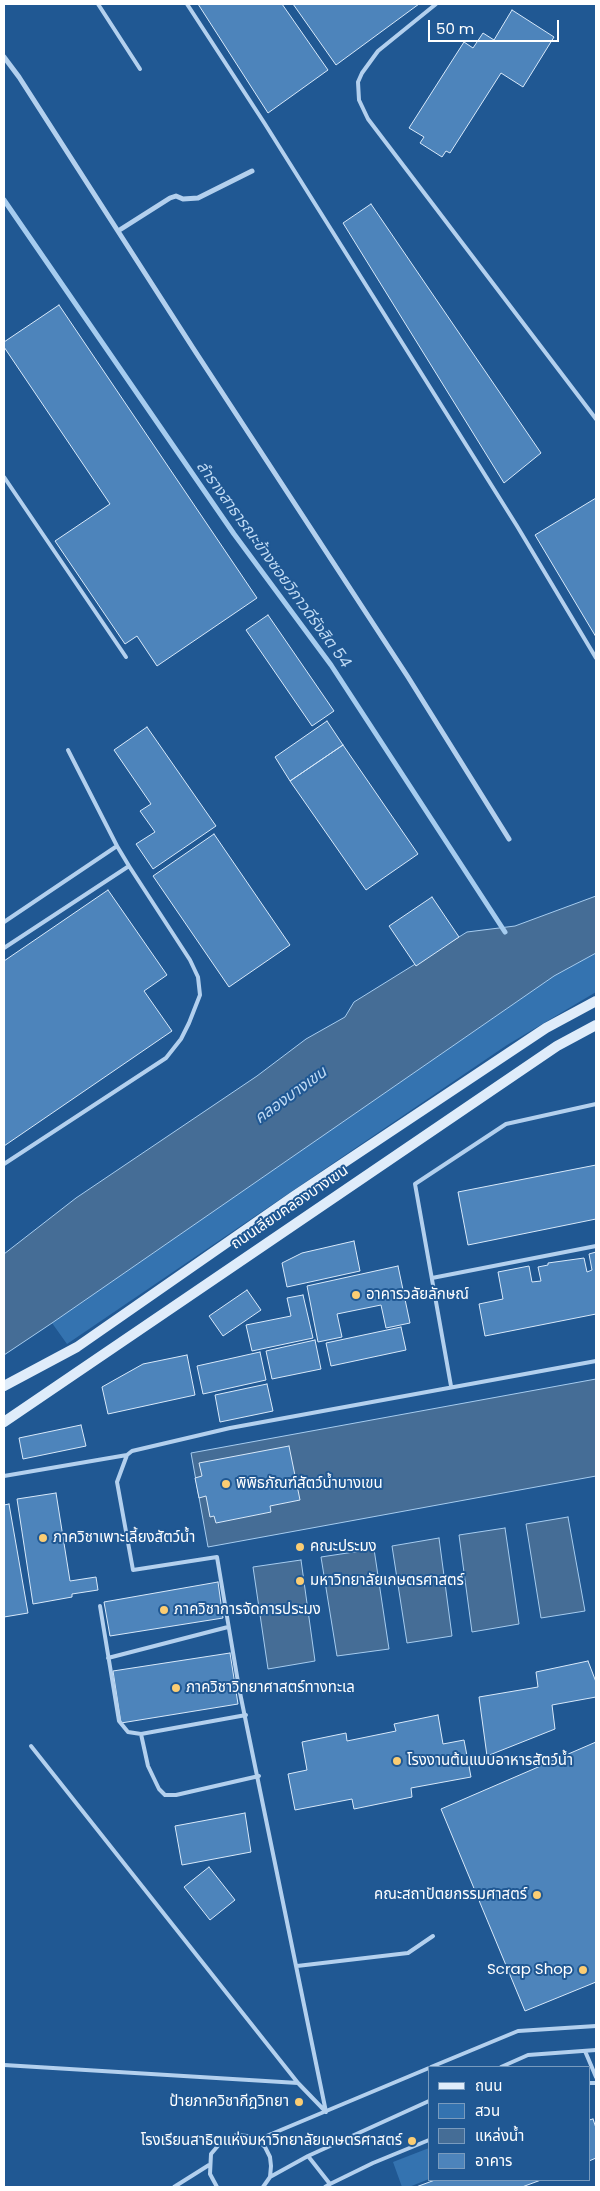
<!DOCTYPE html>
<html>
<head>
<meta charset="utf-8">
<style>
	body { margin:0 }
	#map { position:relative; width:600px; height:2191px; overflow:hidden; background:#205893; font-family:Poppins,"Noto Sans Thai",sans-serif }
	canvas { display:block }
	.frame { position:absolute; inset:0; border:5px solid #fff; pointer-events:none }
	.legend { position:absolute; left:428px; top:2066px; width:162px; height:115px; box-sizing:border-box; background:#205893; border:1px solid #799bbe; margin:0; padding:6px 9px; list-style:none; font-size:15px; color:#fff }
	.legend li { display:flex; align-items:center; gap:10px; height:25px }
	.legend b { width:25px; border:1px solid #799bbe }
	.scale { position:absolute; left:428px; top:20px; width:131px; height:22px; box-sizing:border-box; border:2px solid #fff; border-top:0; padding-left:6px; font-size:15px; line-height:18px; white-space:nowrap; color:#fff; -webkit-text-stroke:4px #205893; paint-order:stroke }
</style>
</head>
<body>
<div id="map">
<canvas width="600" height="2191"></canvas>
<div class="frame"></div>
<ul class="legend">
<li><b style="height:6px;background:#dfecfa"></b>ถนน</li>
<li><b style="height:14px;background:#3473b0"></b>สวน</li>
<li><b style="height:14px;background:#456d96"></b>แหล่งน้ำ</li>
<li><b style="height:14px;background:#4d84bb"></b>อาคาร</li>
</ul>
<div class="scale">50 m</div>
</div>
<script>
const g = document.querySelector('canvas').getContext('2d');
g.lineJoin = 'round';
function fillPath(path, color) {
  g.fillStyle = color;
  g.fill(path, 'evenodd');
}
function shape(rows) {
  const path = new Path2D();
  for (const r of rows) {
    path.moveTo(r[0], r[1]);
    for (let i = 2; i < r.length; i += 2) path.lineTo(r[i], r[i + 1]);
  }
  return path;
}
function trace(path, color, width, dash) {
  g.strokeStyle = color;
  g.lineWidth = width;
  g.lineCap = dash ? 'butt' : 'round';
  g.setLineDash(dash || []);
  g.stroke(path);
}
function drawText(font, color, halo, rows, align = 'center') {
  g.font = font + ' Poppins,"Noto Sans Thai",sans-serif';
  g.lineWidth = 4;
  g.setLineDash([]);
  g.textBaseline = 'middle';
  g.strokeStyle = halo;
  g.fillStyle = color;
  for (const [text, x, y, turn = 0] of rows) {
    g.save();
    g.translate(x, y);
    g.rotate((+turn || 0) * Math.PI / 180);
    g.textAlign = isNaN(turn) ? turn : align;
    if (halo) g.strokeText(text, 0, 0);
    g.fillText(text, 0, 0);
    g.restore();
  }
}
const green = shape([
	[596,953,596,992,507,1045,67,1344,52,1323,554,976],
	[429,2148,429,2179,409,2187,402,2187,393,2162]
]);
const water = shape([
	[596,896,596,953,554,976,52,1323,4,1355,4,1254,76,1198,257,1076,306,1039,345,1017,354,1002,467,932,515,926,596,896],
	[596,1379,596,1476,208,1547,191,1453,596,1379],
	[568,1517,585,1611,541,1618,526,1524,568,1517],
	[505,1528,519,1624,472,1632,459,1535,505,1528],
	[439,1538,452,1636,407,1643,392,1546,439,1538],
	[374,1549,389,1649,337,1656,321,1557,374,1549],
	[301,1560,315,1661,268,1669,253,1567,301,1560]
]);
const stream = shape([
	[4,200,234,534,331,665,505,932]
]);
const building = shape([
	[198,4,282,4,328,70,268,113,198,4],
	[293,4,419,4,336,65,293,4],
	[512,10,554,37,523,87,501,73,450,153,446,151,442,157,420,143,424,137,409,128,464,42,473,48,483,33,494,40,512,10],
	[371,204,541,453,504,483,343,223,371,204],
	[59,305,257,598,157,666,137,636,125,644,55,541,110,504,4,347,4,342,59,305],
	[596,498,596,637,535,535,596,498],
	[268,615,334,711,312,726,246,630,268,615],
	[327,721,343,745,290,781,275,757,327,721],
	[147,727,216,826,153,869,136,844,155,832,140,811,151,804,114,750,147,727],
	[343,745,418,854,366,890,290,781,343,745],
	[214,834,290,945,229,987,153,876,214,834],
	[108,890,167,975,144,991,172,1031,4,1146,4,961,108,890],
	[432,897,459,937,416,966,389,926,432,897],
	[596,1165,596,1219,468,1245,458,1192,596,1165],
	[354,1241,360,1271,287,1287,282,1263,302,1253,354,1241],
	[596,1252,596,1314,485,1336,479,1304,503,1299,498,1272,529,1266,532,1282,541,1281,538,1267,548,1265,548,1263,584,1258,587,1272,592,1270,589,1254,596,1252],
	[398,1266,410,1323,386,1328,381,1305,337,1314,342,1337,318,1342,307,1286,398,1266],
	[247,1290,261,1310,223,1336,209,1316,247,1290],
	[303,1295,313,1338,252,1351,246,1325,291,1316,287,1298,303,1295],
	[401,1327,406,1350,331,1366,326,1343,401,1327],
	[315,1340,321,1369,272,1379,266,1351,315,1340],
	[260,1352,266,1380,203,1394,197,1366,260,1352],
	[187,1355,195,1395,108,1414,102,1387,143,1364,187,1355],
	[267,1384,273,1411,220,1422,215,1395,267,1384],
	[81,1425,86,1446,23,1459,19,1438,81,1425],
	[289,1446,300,1500,270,1506,271,1512,216,1523,214,1516,210,1517,206,1496,199,1498,195,1478,202,1476,199,1463,289,1446],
	[56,1493,70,1581,96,1577,98,1590,72,1594,72,1597,33,1604,17,1499,56,1493],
	[9,1504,28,1613,4,1617,4,1505,9,1504],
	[218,1582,223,1618,110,1636,104,1602,218,1582],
	[230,1653,238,1704,121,1723,113,1671,230,1653],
	[588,1661,596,1682,596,1697,552,1705,555,1729,487,1756,479,1697,538,1687,536,1672,588,1661],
	[438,1715,443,1744,464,1740,471,1777,411,1788,412,1797,354,1809,352,1799,295,1810,288,1774,307,1770,302,1742,346,1733,347,1741,396,1731,394,1724,438,1715],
	[596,1742,596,1982,525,2011,441,1809,596,1742],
	[245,1813,251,1852,182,1865,175,1826,245,1813],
	[209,1867,235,1900,210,1920,184,1887,209,1867],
	[593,2119,596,2128,596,2158,589,2161,589,2120,593,2119],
	[435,2180,541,2180,522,2187,416,2187,435,2180]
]);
const service = shape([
	[98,4,140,69],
	[187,4,265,124,517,526,596,658],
	[436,4,378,51,362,73,358,82,359,100,368,119,596,419],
	[4,477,126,657],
	[68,750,117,846],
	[4,922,117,846,129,866,4,948],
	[4,1164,166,1058,181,1039,189,1023,200,995,198,977,190,960,129,866],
	[432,1278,596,1246],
	[451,1386,415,1184,506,1124,596,1104],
	[4,1476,127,1455],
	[100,1606,119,1721,128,1732,141,1734,246,1715],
	[108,1658,228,1627],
	[141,1734,148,1766,159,1789,165,1795,176,1795,259,1776],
	[31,1746,298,2083],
	[297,1966,408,1953,433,1936],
	[585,2051,596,2077],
	[4,2065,298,2083,326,2112,239,1688,217,1557,133,1570,117,1482,127,1455,132,1451,230,1428,596,1361],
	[431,2067,518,2031,596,2026],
	[501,2067,528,2055,596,2050],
	[589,2083,596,2083],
	[257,2140,429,2068],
	[308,2156,330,2184,325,2187],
	[270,2177,308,2156,429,2101],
	[330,2184,373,2163,429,2140],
	[174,2187,209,2165],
	[217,2187,210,2174,211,2154,222,2141,236,2135,247,2136,257,2140,265,2147,270,2157,271,2166,270,2177,263,2187]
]);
const minor = shape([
	[4,57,19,77,193,348,408,677,509,839],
	[118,231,170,198,176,196,183,199,198,198,252,171]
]);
const secondary = shape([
	[4,1386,77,1347,294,1196,546,1028,596,1001],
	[4,1422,557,1046,596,1025]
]);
const markers = [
	[356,1295,5,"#fbcd73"],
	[226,1484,5,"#fbcd73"],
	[43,1538,5,"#fbcd73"],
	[300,1547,5,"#fbcd73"],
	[300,1581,5,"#fbcd73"],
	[164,1610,5,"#fbcd73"],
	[176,1688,5,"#fbcd73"],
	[397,1761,5,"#fbcd73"],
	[537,1895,5,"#fbcd73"],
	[583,1970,5,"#fbcd73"],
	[299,2102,5,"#fbcd73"],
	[412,2141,5,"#fbcd73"]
];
const streetNames = [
	["ถนนเลียบคลองบางเขน",290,1208,-34]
];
const poiNames = [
	["อาคารวลัยลักษณ์",366,1295],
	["พิพิธภัณฑ์สัตว์น้ำบางเขน",236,1484],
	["ภาควิชาเพาะเลี้ยงสัตว์น้ำ",53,1538],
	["คณะประมง",310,1547],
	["มหาวิทยาลัยเกษตรศาสตร์",310,1581],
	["ภาควิชาการจัดการประมง",174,1610],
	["ภาควิชาวิทยาศาสตร์ทางทะเล",186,1688],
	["โรงงานต้นแบบอาหารสัตว์น้ำ",407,1761],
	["คณะสถาปัตยกรรมศาสตร์",527,1895,"right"],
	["Scrap Shop",573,1970,"right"],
	["ป้ายภาควิชากีฎวิทยา",289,2102,"right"],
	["โรงเรียนสาธิตแห่งมหาวิทยาลัยเกษตรศาสตร์",402,2141,"right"]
];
const waterNames = [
	["ลำรางสาธารณะข้างซอยวิภาวดีรังสิต 54",273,565,54],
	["คลองบางเขน",291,1096,-36]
];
fillPath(green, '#3473b0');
fillPath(water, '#456d96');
trace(water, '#a6ccef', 1);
trace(stream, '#a6ccef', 5);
fillPath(building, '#4d84bb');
trace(building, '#d8e9fa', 1);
trace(service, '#b3d0ee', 4);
trace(minor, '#b3d0ee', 5);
trace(secondary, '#dfecfa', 10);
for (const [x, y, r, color] of markers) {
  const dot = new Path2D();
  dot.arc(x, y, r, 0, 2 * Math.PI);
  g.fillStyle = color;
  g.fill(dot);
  trace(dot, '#205893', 2);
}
drawText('15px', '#fff', '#205893', streetNames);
drawText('15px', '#fff', '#205893', poiNames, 'left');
drawText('italic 16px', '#bfdaf4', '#205893', waterNames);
</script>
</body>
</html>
